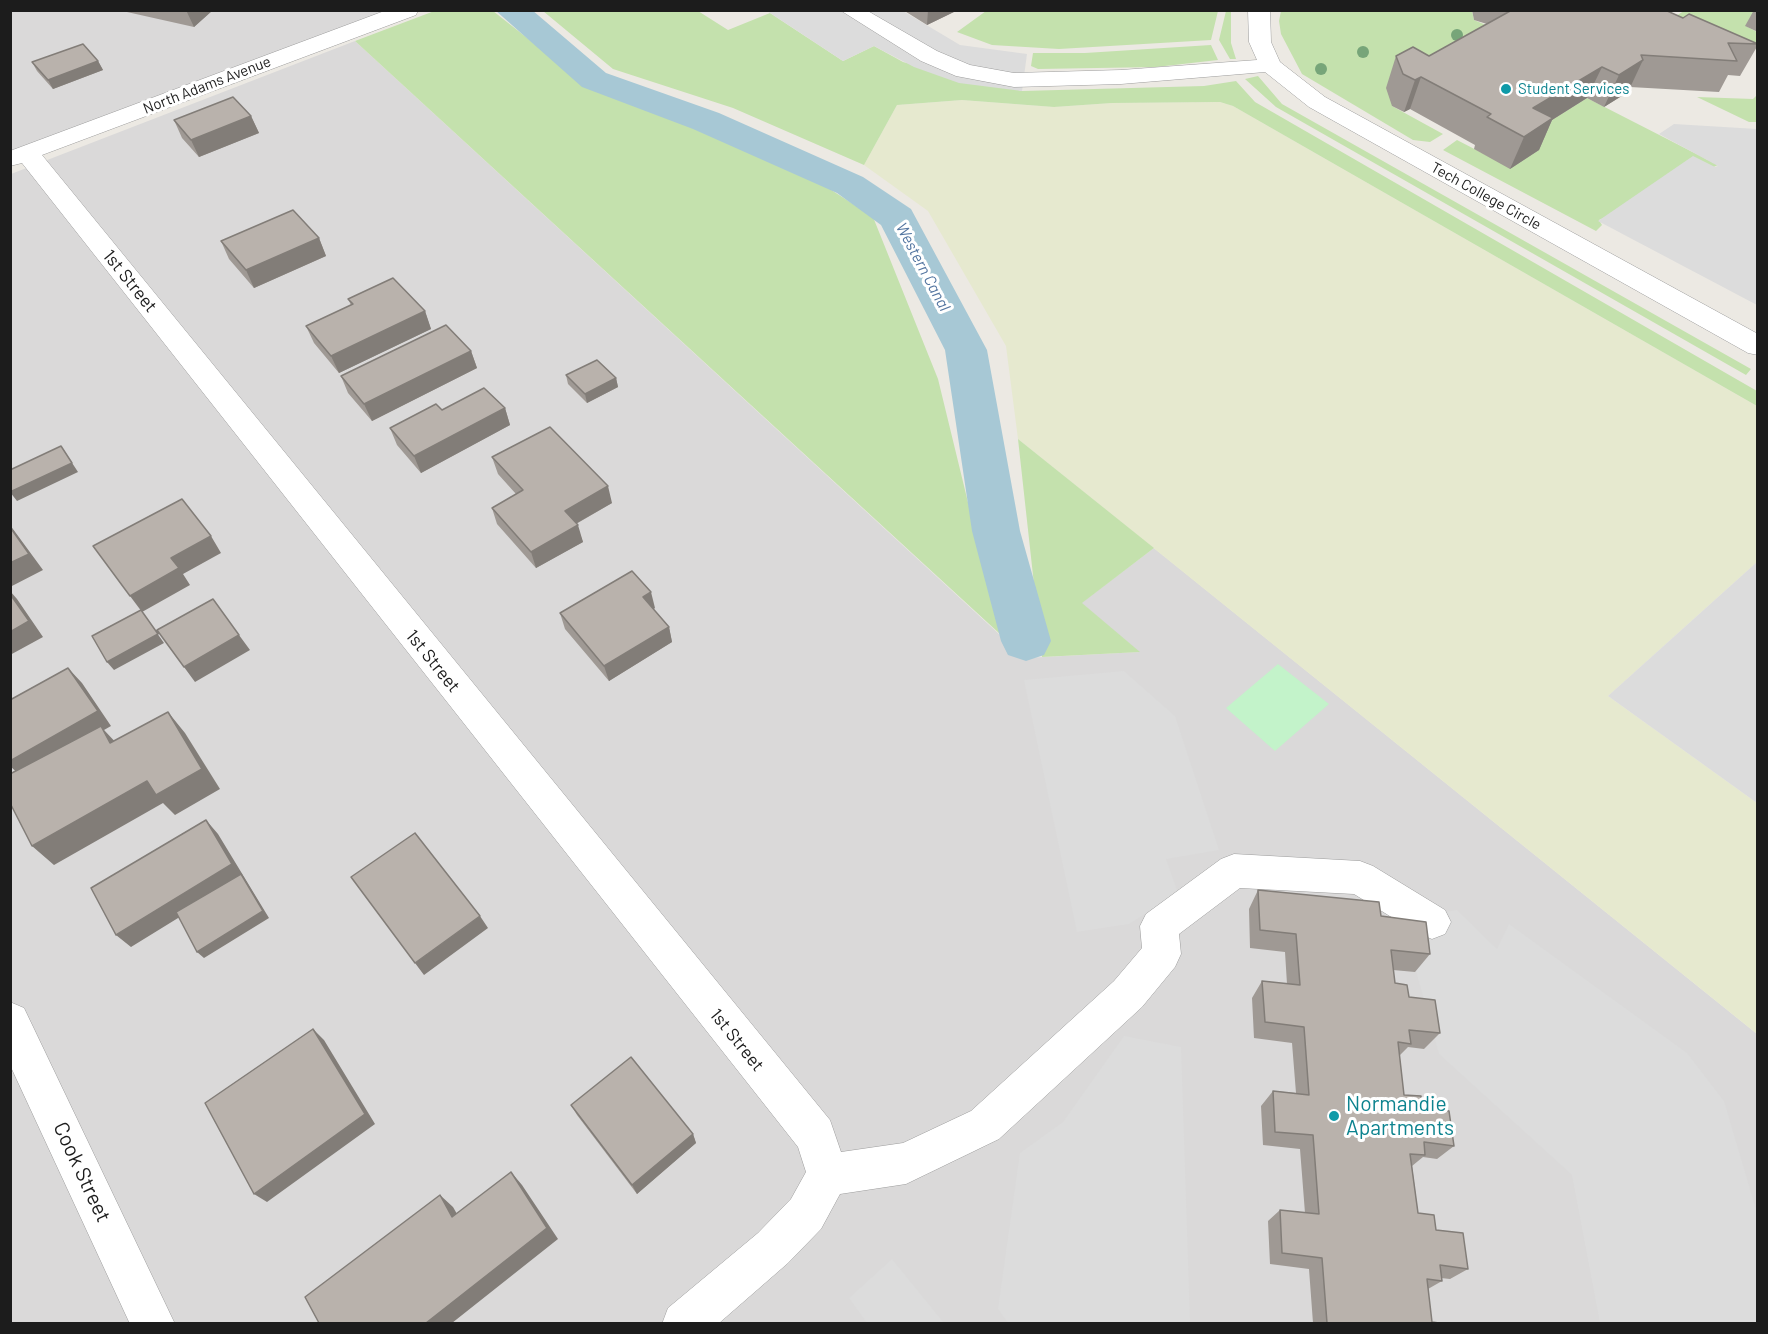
<!DOCTYPE html>
<html>
<head>
<meta charset="utf-8">
<style>
	body { margin:0 }
	#map { position:relative; width:1768px; height:1334px; overflow:hidden; background:#ece9e3; font-family:Barlow,sans-serif }
	canvas { display:block }
	.frame { position:absolute; inset:0; border:12px solid #1c1c1c; pointer-events:none }
</style>
</head>
<body>
<div id="map">
<canvas width="1768" height="1334"></canvas>
<div class="frame"></div>
</div>
<script>
const g = document.querySelector('canvas').getContext('2d');
g.lineJoin = 'round';
function fillPath(path, color) {
  g.fillStyle = color;
  g.fill(path, 'evenodd');
}
function shape(rows) {
  const path = new Path2D();
  for (const r of rows) {
    path.moveTo(r[0], r[1]);
    for (let i = 2; i < r.length; i += 2) path.lineTo(r[i], r[i + 1]);
  }
  return path;
}
function trace(path, color, width, dash) {
  g.strokeStyle = color;
  g.lineWidth = width;
  g.lineCap = dash ? 'butt' : 'round';
  g.setLineDash(dash || []);
  g.stroke(path);
}
function drawText(font, color, halo, rows, align = 'center') {
  g.font = font + ' Barlow,sans-serif';
  g.lineWidth = 6;
  g.setLineDash([]);
  g.textBaseline = 'middle';
  g.strokeStyle = halo;
  g.fillStyle = color;
  for (const [text, x, y, turn = 0] of rows) {
    g.save();
    g.translate(x, y);
    g.rotate((+turn || 0) * Math.PI / 180);
    g.textAlign = isNaN(turn) ? turn : align;
    if (halo) g.strokeText(text, 0, 0);
    g.fillText(text, 0, 0);
    g.restore();
  }
}
const residential = shape([
	[11,11,392,11,11,152],
	[355,41,1025,658,1139,652,1081,603,1154,548,1757,1034,1757,1323,11,1324,11,174]
]);
const farmland = shape([
	[962,100,1054,107,1112,103,1220,102,1233,106,1757,406,1757,562,1608,696,1757,803,1757,1034,1018,439,1006,346,928,211,864,165,897,105]
]);
const grass = shape([
	[437,10,493,11,583,82,802,171,873,217,938,379,1000,634,355,41],
	[543,11,698,11,728,30,770,13,843,61,874,46,903,62,1022,91,1204,86,1236,81,1255,102,1757,391,1757,406,1233,106,1220,102,1112,103,1054,107,962,100,897,105,864,165,733,108,613,69],
	[986,11,986,10,1218,11,1211,40,1059,49,992,45,957,32],
	[1226,11,1231,11,1231,43,1236,59,1230,59,1219,40],
	[1281,11,1472,11,1474,20,1486,25,1392,106,1443,134,1430,142,1413,140,1302,74,1281,34,1279,21],
	[1684,11,1757,11,1746,26,1757,32,1757,45,1656,28],
	[1211,45,1218,60,1156,67,1038,69,1031,66,1033,53,1085,53],
	[1258,76,1282,104,1751,369,1746,375,1276,107,1245,79],
	[1757,95,1757,122,1749,122,1697,97,1753,99],
	[1587,98,1718,165,1599,220,1602,225,1596,231,1443,150,1457,140,1511,168,1538,150,1519,140],
	[1018,439,1154,548,1082,603,1140,652,1042,657]
]);
const park = shape([
	[1278,664,1329,704,1275,751,1226,708]
]);
const parking = shape([
	[767,11,903,11,960,45,1027,54,1022,91,959,83,914,67,874,46,843,61],
	[1674,124,1757,129,1757,305,1598,221,1693,156,1715,167,1718,166,1659,134],
	[1757,562,1757,803,1608,696],
	[1124,671,1175,716,1219,850,1166,859,1178,893,1129,924,1077,932,1024,680],
	[1457,910,1497,949,1509,924,1687,1053,1724,1101,1757,1213,1757,1323,1600,1323,1572,1175,1439,1054,1402,920],
	[1124,1036,1181,1047,1190,1323,1008,1323,998,1309,1020,1153,1063,1122],
	[892,1259,944,1323,867,1323,849,1298]
]);
const canal = shape([
	[495,10,532,10,606,73,719,113,863,177,911,209,987,350,1020,531,1051,641,1044,655,1026,661,1008,655,1001,641,972,531,945,350,881,225,837,193,693,129,582,87,495,10]
]);
const minor = shape([
	[387,10,418,10,416,15,42,155,830,1120,841,1152,903,1143,971,1111,1114,981,1142,948,1140,926,1146,914,1221,859,1234,854,1360,861,1373,866,1445,910,1451,922,1445,934,1432,939,1419,934,1354,894,1240,888,1179,934,1181,954,1175,967,1142,1007,999,1139,906,1184,840,1194,821,1229,788,1263,718,1324,662,1324,668,1308,758,1233,791,1199,806,1172,798,1147,22,163,10,166,10,151,387,10],
	[840,10,866,10,937,51,970,65,1014,73,1121,70,1257,60,1249,42,1248,10,1270,10,1271,42,1280,62,1325,97,1758,334,1758,355,1748,353,1309,107,1265,72,1121,84,1014,87,956,76,921,61,840,10],
	[10,1002,24,1008,175,1324,130,1324,10,1065,10,1002]
]);
const trees = [
	[1457,35],
	[1363,52],
	[1321,69]
];
const wall = shape([
	[118,10,213,10,194,27],
	[903,10,958,10,927,25],
	[1472,10,1645,10,1683,18,1758,44,1758,45,1740,76,1728,75,1719,92,1630,87,1628,92,1604,107,1587,98,1552,120,1539,150,1510,169,1474,149,1475,145,1410,109,1404,112,1392,106,1386,88,1396,56,1429,56,1487,24,1474,20],
	[1754,10,1758,10,1758,32,1745,26],
	[98,61,103,70,53,89,37,71,32,62],
	[251,116,259,133,199,157,182,138,174,120],
	[319,238,326,256,254,288,229,259,221,241],
	[348,299,425,311,431,329,339,373,314,343,306,326,351,305],
	[471,351,477,368,372,421,348,393,341,376],
	[566,375,616,378,618,387,587,403,568,384],
	[505,408,510,425,421,473,397,445,390,428],
	[492,457,612,503,576,524,583,542,536,568,497,524,492,508,516,494,498,474],
	[655,608,653,609,669,627,672,642,609,681,565,629,560,613],
	[1258,890,1381,916,1430,954,1415,972,1393,970,1395,983,1409,997,1440,1033,1424,1049,1408,1047,1399,1056,1404,1095,1422,1108,1454,1146,1437,1159,1423,1157,1412,1166,1418,1213,1436,1230,1468,1269,1450,1279,1441,1278,1442,1281,1428,1289,1432,1322,1439,1323,1313,1323,1309,1269,1270,1264,1268,1221,1280,1210,1305,1213,1300,1149,1263,1145,1261,1106,1273,1091,1296,1093,1292,1043,1254,1038,1252,998,1262,981,1287,984,1285,952,1250,948,1249,909],
	[571,1105,693,1134,696,1143,637,1194,577,1115]
]);
const shadedWall = shape([
	[186,10,213,10,194,27],
	[928,10,958,10,927,25],
	[1643,60,1628,92,1604,107,1619,75],
	[98,61,103,70,53,89,48,80],
	[1602,67,1587,98,1552,120,1539,150,1510,169,1524,137,1533,108],
	[1421,77,1410,109,1404,112,1415,80],
	[251,116,259,133,199,157,191,140],
	[319,238,326,256,254,288,246,270],
	[425,311,431,329,339,373,331,356],
	[471,351,477,368,372,421,364,404],
	[616,378,618,387,587,403,585,394],
	[505,408,510,425,421,473,414,456],
	[61,446,78,472,17,501,10,492],
	[608,486,612,503,570,527,565,511],
	[10,525,43,570,10,587],
	[578,525,583,542,536,568,531,552],
	[211,536,221,553,183,574,190,585,142,612,164,643,114,670,107,662,142,612,130,596,171,558],
	[10,591,17,599,43,637,10,655],
	[651,592,655,608,647,613,643,597],
	[669,627,672,642,609,681,604,666],
	[239,635,250,650,195,682,184,667],
	[68,668,82,683,111,726,104,730,120,747,23,778,10,766,10,761],
	[168,712,185,733,220,789,175,815,163,803,54,865,32,846],
	[206,820,218,834,269,918,204,958,197,952,243,878,131,947,116,935],
	[480,916,488,928,424,975,415,963],
	[313,1029,324,1040,375,1124,267,1202,254,1194],
	[693,1134,696,1143,637,1194,632,1185],
	[511,1172,522,1185,558,1239,452,1323,426,1323],
	[440,1195,453,1207,465,1228,452,1217]
]);
const building = shape([
	[1512,10,1665,10,1683,18,1689,14,1758,44,1728,43,1737,61,1641,55,1643,60,1619,75,1602,67,1533,108,1553,118,1524,137,1487,117,1491,114,1421,77,1415,80,1403,74,1396,56,1413,47,1429,56,1512,10],
	[83,44,98,61,48,80,32,62,83,44],
	[233,97,251,116,191,140,174,120,233,97],
	[293,210,319,238,246,270,221,241,293,210],
	[393,278,425,311,331,356,306,326,353,304,348,299,393,278],
	[446,325,471,351,364,404,341,376,446,325],
	[597,360,616,378,585,394,566,375,597,360],
	[484,388,505,408,414,456,390,428,436,404,442,410,484,388],
	[550,427,608,486,565,511,578,525,531,552,492,508,523,490,492,457,550,427],
	[61,446,72,463,10,492,10,470,61,446],
	[182,499,211,536,171,558,179,568,130,596,93,546,182,499],
	[10,527,29,554,10,563,10,527],
	[632,571,651,592,643,597,669,627,604,666,560,613,632,571],
	[10,594,29,621,10,632,10,594],
	[213,599,239,635,184,667,157,630,213,599],
	[141,610,158,634,107,662,92,636,141,610],
	[68,668,98,711,10,761,10,700,68,668],
	[168,712,202,769,156,795,147,781,32,846,10,803,10,774,101,726,110,743,168,712],
	[206,820,232,864,116,935,91,888,206,820],
	[415,833,480,916,415,963,351,877,415,833],
	[241,874,263,911,197,952,176,912,241,874],
	[1258,890,1379,902,1381,916,1426,922,1430,954,1391,950,1395,983,1407,985,1409,997,1435,1000,1440,1033,1409,1030,1411,1044,1398,1042,1404,1095,1421,1096,1422,1108,1449,1111,1454,1146,1424,1142,1425,1155,1410,1154,1418,1213,1434,1215,1436,1230,1463,1233,1468,1269,1440,1265,1442,1281,1427,1279,1432,1322,1439,1323,1327,1323,1322,1258,1282,1253,1280,1210,1319,1214,1313,1135,1275,1132,1273,1091,1309,1095,1304,1027,1265,1022,1262,981,1300,985,1296,934,1260,930,1258,890],
	[313,1029,365,1114,254,1194,205,1103,313,1029],
	[631,1057,693,1134,632,1185,571,1105,631,1057],
	[511,1172,547,1228,426,1323,319,1323,305,1297,440,1195,452,1217,511,1172]
]);
const markers = [
	[1506,89,6,"#0f9aa8"],
	[1334,1116,6,"#0f9aa8"]
];
const farStreetnames = [
	["North Adams Avenue",207,85,-21],
	["Tech College Circle",1486,196,29]
];
const farCulturenames = [
	["Student Services",1518,89]
];
const farWaternames = [
	["Western Canal",923,267,62]
];
const streetNames = [
	["1st Street",130,281,51],
	["1st Street",433,661,51],
	["1st Street",737,1040,51]
];
const nearCulturenames = [
	["Normandie",1346,1104],
	["Apartments",1346,1128]
];
const nearStreetnames = [
	["Cook Street",82,1172,65]
];
fillPath(residential, '#dad9d9');
fillPath(farmland, '#e6e9cf');
fillPath(grass, '#c4e1ad');
fillPath(park, '#c3f3ca');
fillPath(parking, '#dcdcdc');
fillPath(canal, '#a7c8d5');
trace(minor, '#9d9d9d', 1);
fillPath(minor, '#fff');
g.fillStyle = '#77a579';
for (const [x, y] of trees) {
  g.beginPath();
  g.arc(x, y, 6, 0, 2 * Math.PI);
  g.fill();
}
fillPath(wall, '#9f9994');
fillPath(shadedWall, '#827d78');
fillPath(building, '#b9b2ac');
trace(building, '#827d78', 1.5);
for (const [x, y, r, color] of markers) {
  const dot = new Path2D();
  dot.arc(x, y, r, 0, 2 * Math.PI);
  g.fillStyle = color;
  g.fill(dot);
  trace(dot, '#fff', 2);
}
drawText('15px', '#1c1c1c', '#fff', farStreetnames);
drawText('15px', '#0d838f', '#fff', farCulturenames, 'left');
drawText('italic 16px', '#5375a0', '#fff', farWaternames);
drawText('18px', '#1c1c1c', '#fff', streetNames);
drawText('21px', '#0d838f', '#fff', nearCulturenames, 'left');
drawText('21px', '#1c1c1c', '#fff', nearStreetnames);
</script>
</body>
</html>
